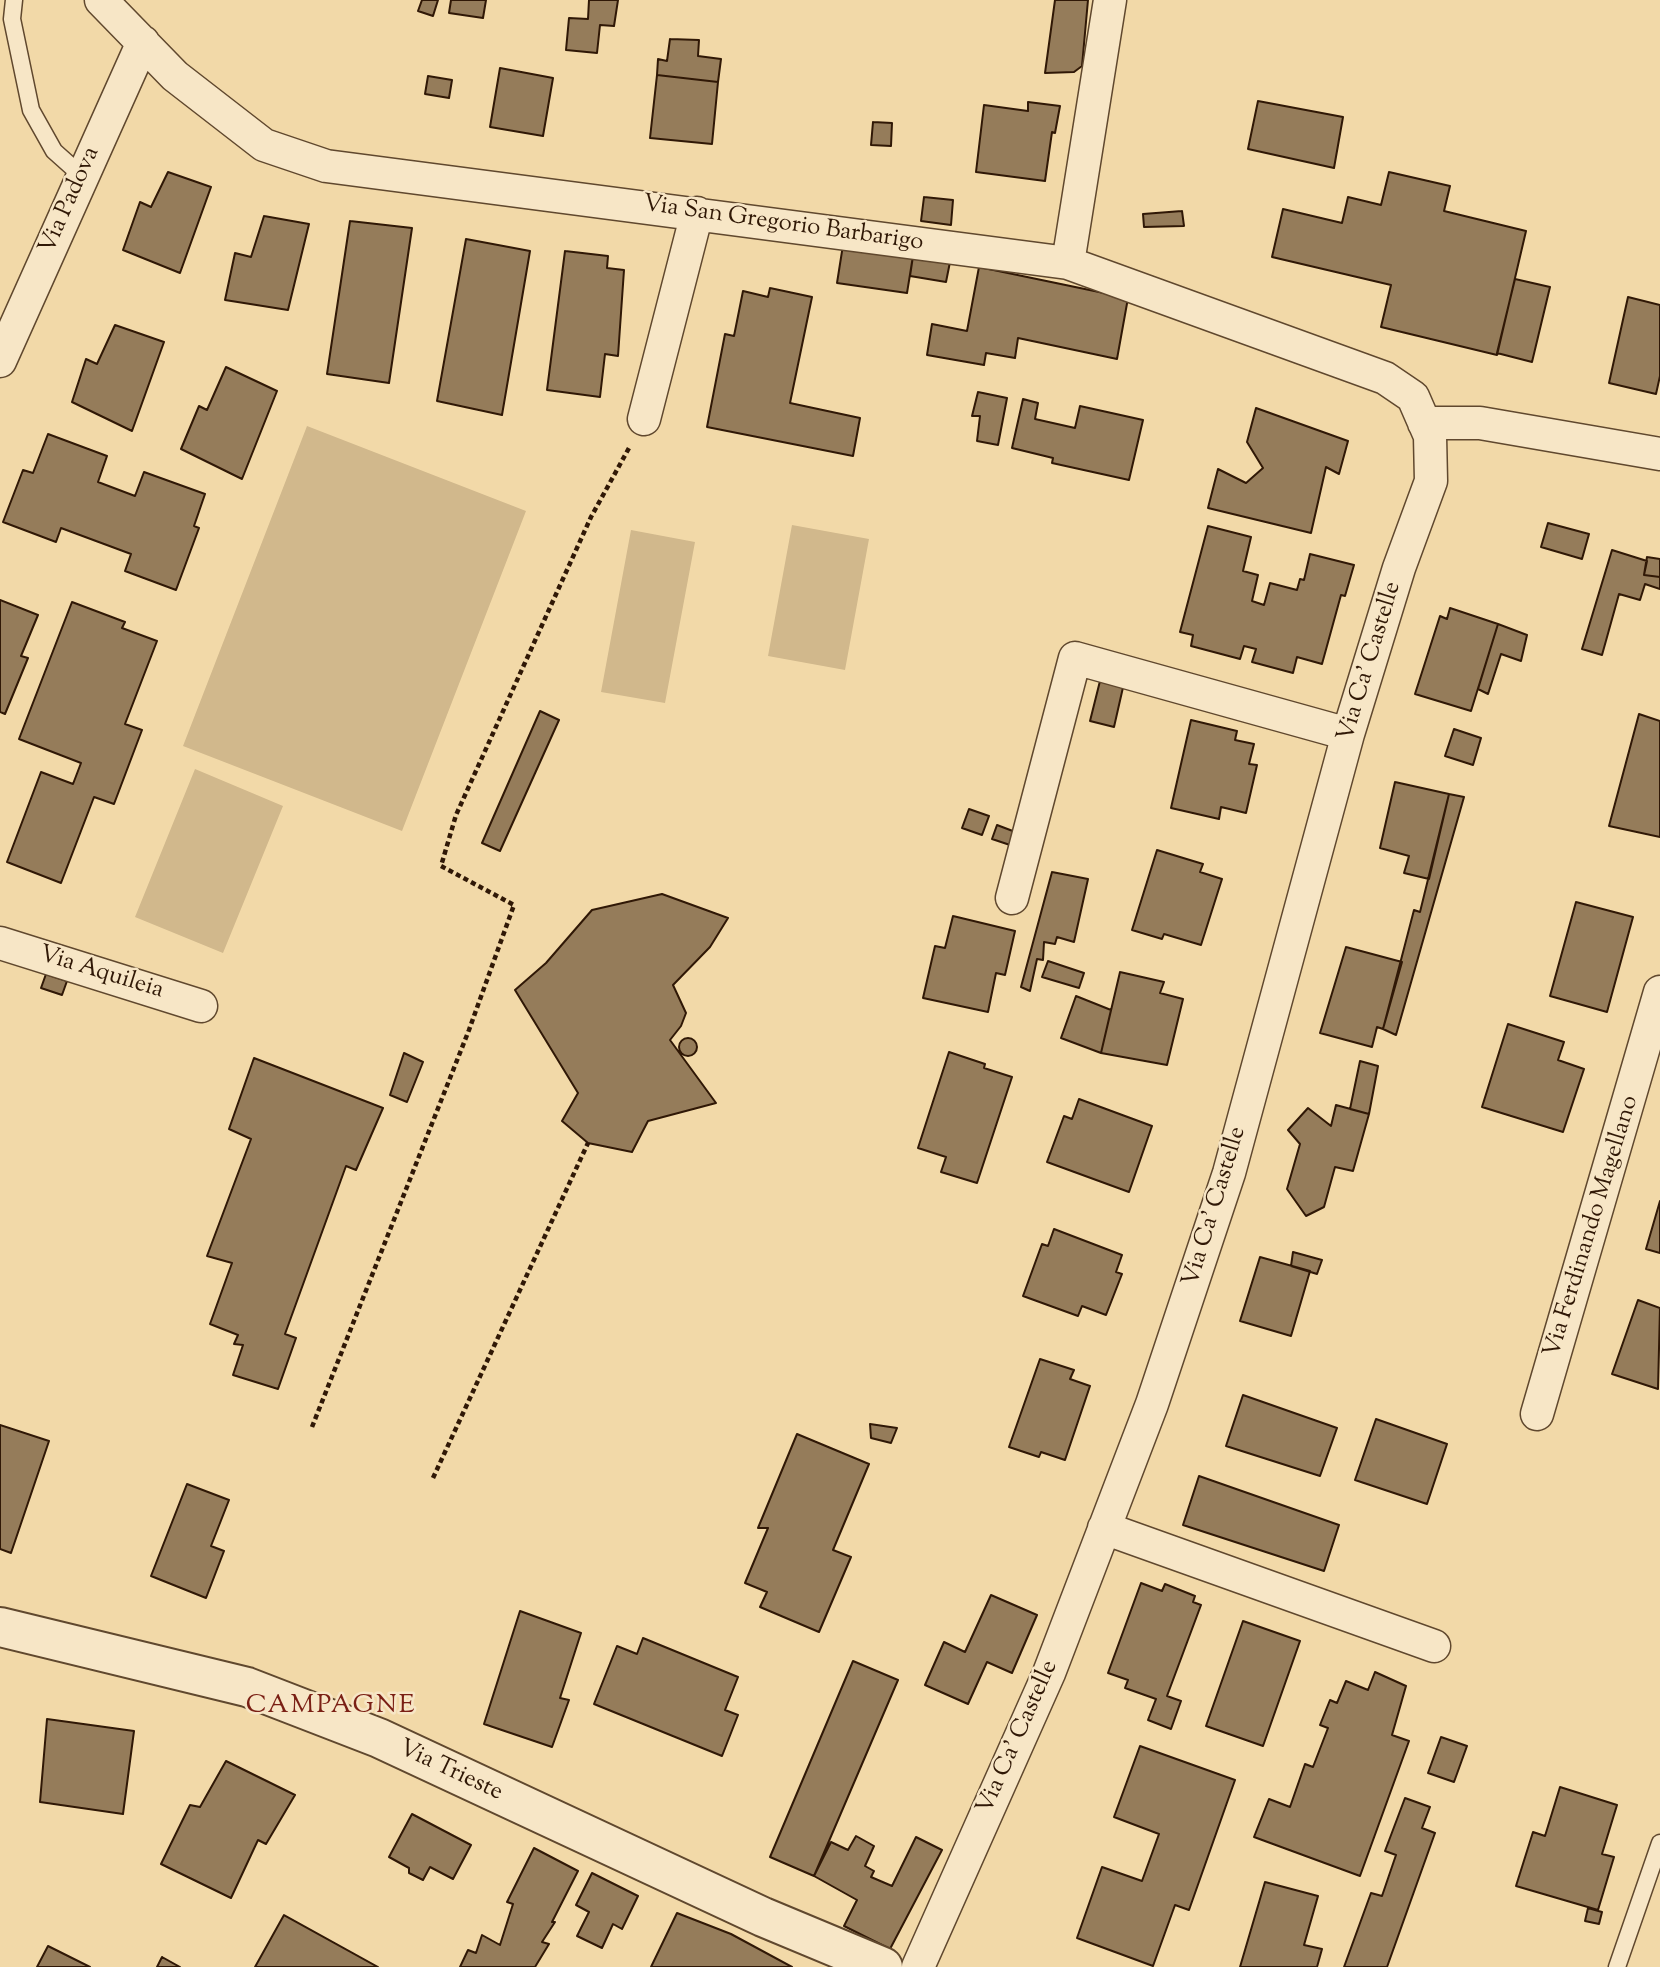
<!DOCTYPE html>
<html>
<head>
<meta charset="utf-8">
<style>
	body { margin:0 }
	canvas { display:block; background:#f2d9a8 }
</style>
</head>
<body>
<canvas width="1660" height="1967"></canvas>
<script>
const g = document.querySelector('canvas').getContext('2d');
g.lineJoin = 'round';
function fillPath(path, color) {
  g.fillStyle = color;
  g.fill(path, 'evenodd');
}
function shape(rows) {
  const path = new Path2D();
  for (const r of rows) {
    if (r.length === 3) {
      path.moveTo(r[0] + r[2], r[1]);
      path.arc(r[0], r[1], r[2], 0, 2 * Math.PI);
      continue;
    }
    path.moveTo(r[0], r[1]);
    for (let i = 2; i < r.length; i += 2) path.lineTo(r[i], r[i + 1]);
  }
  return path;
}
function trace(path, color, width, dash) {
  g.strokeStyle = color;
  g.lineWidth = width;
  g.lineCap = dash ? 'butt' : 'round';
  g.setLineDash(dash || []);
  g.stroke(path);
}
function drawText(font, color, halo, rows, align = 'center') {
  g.font = font + ' "Sorts Mill Goudy",serif';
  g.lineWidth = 5;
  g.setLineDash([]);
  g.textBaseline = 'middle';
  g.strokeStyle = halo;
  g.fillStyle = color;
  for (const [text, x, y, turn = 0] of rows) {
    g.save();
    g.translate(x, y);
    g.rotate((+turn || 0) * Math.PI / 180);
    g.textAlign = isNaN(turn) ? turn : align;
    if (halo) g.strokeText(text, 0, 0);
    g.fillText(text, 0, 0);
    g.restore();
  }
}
const green = shape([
	[307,426,526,511,402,831,183,746],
	[792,525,869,539,845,670,768,656],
	[631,530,695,542,665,703,601,692],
	[195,769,283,806,223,953,135,917]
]);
const building = shape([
	[422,0,438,0,433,16,418,11,422,0],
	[451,0,486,0,483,18,449,13,451,0],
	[589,0,618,0,614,26,600,25,597,53,566,50,569,18,588,19,589,0],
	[1055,0,1088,0,1082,66,1074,72,1045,73,1055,0],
	[670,39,699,40,698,56,721,59,718,82,657,75,658,59,667,61,670,39],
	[500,68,553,78,543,136,490,127,500,68],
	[657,75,718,82,712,144,650,138,657,75],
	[428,76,452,80,449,98,425,94,428,76],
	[1258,101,1343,117,1334,168,1248,149,1258,101],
	[1028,102,1060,106,1055,133,1052,132,1045,181,976,172,984,105,1028,111,1028,102],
	[873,122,892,123,891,146,871,145,873,122],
	[168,172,211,187,180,273,123,250,140,202,151,207,168,172],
	[1389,172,1450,186,1444,211,1526,231,1497,355,1381,327,1391,285,1272,257,1283,209,1342,223,1348,197,1381,205,1389,172],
	[924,197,953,200,951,225,921,221,924,197],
	[1182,211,1184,226,1144,227,1143,214,1182,211],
	[264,216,309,224,288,310,225,300,235,253,251,257,264,216],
	[350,221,412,228,389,383,327,374,350,221],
	[466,239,530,251,502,415,437,401,466,239],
	[843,245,913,256,907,293,837,283,843,245],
	[565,251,608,256,607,268,624,270,618,356,605,354,600,397,547,390,565,251],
	[913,256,950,262,946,282,910,276,913,256],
	[979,267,1128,298,1117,359,1018,338,1015,358,986,353,984,365,927,355,932,324,967,331,979,267],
	[1515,279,1550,287,1532,362,1497,353,1515,279],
	[770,288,812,297,790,403,860,418,853,456,707,427,725,334,734,336,743,291,768,297,770,288],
	[1628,297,1660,305,1660,376,1656,394,1609,383,1628,297],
	[115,325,164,342,132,431,72,402,86,359,97,364,115,325],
	[226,367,277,391,242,479,181,449,199,406,207,410,226,367],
	[978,392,1007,398,998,445,977,441,980,416,972,416,978,392],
	[1023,399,1038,403,1035,419,1075,428,1080,406,1143,420,1129,480,1052,463,1053,458,1012,448,1023,399],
	[1256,408,1348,441,1339,474,1326,467,1311,533,1208,508,1218,469,1246,483,1263,468,1247,442,1256,408],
	[48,434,107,456,98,482,135,496,144,472,205,494,194,526,199,528,176,590,125,571,131,554,61,528,56,542,3,522,23,470,33,473,48,434],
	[1548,523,1589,534,1582,559,1541,547,1548,523],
	[1208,526,1251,537,1243,571,1258,575,1252,601,1264,605,1270,583,1297,590,1300,579,1304,580,1310,554,1354,565,1345,596,1341,595,1322,664,1297,657,1293,673,1252,662,1256,649,1244,646,1240,659,1191,646,1193,635,1180,632,1208,526],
	[1612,550,1647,561,1644,575,1660,577,1660,589,1645,584,1640,600,1619,594,1602,655,1582,649,1612,550],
	[1647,557,1660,559,1660,577,1644,575,1647,557],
	[0,600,38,615,21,656,28,658,5,714,0,712,0,600],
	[72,602,125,622,122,628,157,641,125,724,142,730,114,804,94,797,61,883,7,862,41,772,73,784,81,763,19,739,72,602],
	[1450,608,1498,624,1471,711,1415,694,1440,616,1447,619,1450,608],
	[1498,624,1527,635,1521,661,1501,654,1488,694,1478,689,1498,624],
	[1101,677,1124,683,1114,727,1090,721,1101,677],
	[540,711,559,720,500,851,482,843,540,711],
	[1639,714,1660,721,1660,837,1609,826,1639,714],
	[1191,720,1237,731,1235,740,1254,744,1249,764,1257,765,1246,813,1221,807,1219,819,1171,808,1191,720],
	[1454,729,1481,738,1473,765,1445,756,1454,729],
	[1395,782,1449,794,1429,879,1404,873,1409,856,1380,848,1395,782],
	[1449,794,1464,797,1396,1035,1383,1029,1414,910,1420,912,1449,794],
	[969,809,989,816,982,835,962,828,969,809],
	[997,825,1018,833,1013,846,992,839,997,825],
	[1157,850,1203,864,1200,872,1222,879,1201,945,1164,934,1162,939,1132,930,1157,850],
	[1052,872,1088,879,1074,942,1057,937,1055,944,1044,942,1043,960,1037,959,1030,991,1021,987,1052,872],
	[662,894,728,918,710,947,673,985,686,1013,681,1026,670,1040,716,1103,648,1121,632,1152,588,1143,562,1121,578,1093,515,990,546,963,592,910,662,894],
	[1576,902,1633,917,1607,1012,1550,996,1576,902],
	[953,916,1015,931,1005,975,996,973,988,1012,923,998,935,946,945,948,953,916],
	[1346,947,1402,962,1383,1029,1377,1027,1372,1047,1320,1033,1346,947],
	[1048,961,1084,973,1079,988,1042,977,1048,961],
	[1120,972,1164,982,1160,993,1183,999,1167,1065,1101,1053,1120,972],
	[46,974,67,981,62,995,41,988,46,974],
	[1076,996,1111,1010,1101,1053,1061,1038,1076,996],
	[1508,1024,1564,1042,1558,1060,1584,1069,1563,1132,1482,1107,1508,1024],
	[688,1047,9],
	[949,1052,985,1064,984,1068,1012,1077,977,1183,941,1172,946,1157,918,1148,949,1052],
	[404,1053,423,1062,407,1102,390,1095,404,1053],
	[254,1058,383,1108,356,1170,346,1166,285,1334,296,1338,278,1389,233,1375,243,1345,234,1344,238,1335,210,1324,232,1263,207,1256,251,1139,229,1129,254,1058],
	[1360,1061,1378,1066,1369,1114,1350,1109,1360,1061],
	[1079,1099,1152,1126,1129,1192,1047,1162,1064,1116,1072,1119,1079,1099],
	[1336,1105,1369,1114,1353,1171,1335,1167,1324,1207,1306,1216,1287,1189,1300,1144,1288,1130,1308,1108,1331,1126,1336,1105],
	[1660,1201,1660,1253,1646,1249,1660,1201],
	[1054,1229,1122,1255,1116,1272,1122,1274,1106,1315,1082,1306,1078,1316,1023,1296,1042,1244,1048,1246,1054,1229],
	[1293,1252,1322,1260,1317,1274,1291,1266,1293,1252],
	[1260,1257,1310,1271,1291,1336,1240,1321,1260,1257],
	[1638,1300,1660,1308,1658,1389,1612,1374,1638,1300],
	[1040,1359,1074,1370,1070,1379,1090,1386,1065,1460,1041,1452,1039,1457,1009,1447,1040,1359],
	[1243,1395,1337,1428,1320,1476,1226,1446,1243,1395],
	[1376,1419,1447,1444,1427,1504,1355,1480,1376,1419],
	[870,1424,897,1428,891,1443,871,1438,870,1424],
	[0,1425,49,1441,11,1553,0,1549,0,1425],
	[797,1434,869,1464,833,1550,851,1557,819,1632,760,1607,767,1592,745,1583,768,1528,758,1528,797,1434],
	[1199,1476,1339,1525,1324,1571,1183,1525,1199,1476],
	[187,1484,229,1500,211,1546,224,1551,206,1598,151,1576,187,1484],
	[1141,1583,1162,1591,1165,1584,1195,1596,1193,1602,1201,1605,1167,1696,1181,1701,1171,1729,1148,1720,1156,1699,1125,1688,1128,1680,1108,1673,1141,1583],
	[991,1595,1037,1615,1012,1673,987,1662,968,1704,925,1685,944,1642,965,1652,991,1595],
	[520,1611,581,1633,560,1698,569,1700,552,1747,484,1724,520,1611],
	[1243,1621,1300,1641,1263,1746,1206,1726,1243,1621],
	[643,1638,738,1677,725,1710,738,1715,722,1756,594,1704,617,1646,637,1654,643,1638],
	[853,1661,898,1680,814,1876,770,1857,853,1661],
	[1375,1672,1406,1686,1392,1735,1409,1741,1360,1876,1254,1837,1269,1799,1290,1807,1305,1764,1313,1767,1328,1728,1320,1725,1330,1700,1337,1703,1346,1681,1368,1690,1375,1672],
	[47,1719,134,1731,123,1814,40,1802,47,1719],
	[1441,1737,1467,1746,1454,1782,1428,1773,1441,1737],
	[1140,1746,1235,1780,1189,1910,1175,1905,1153,1966,1077,1938,1102,1867,1142,1881,1159,1834,1114,1817,1140,1746],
	[226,1761,295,1795,266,1844,258,1840,231,1898,161,1864,190,1805,200,1807,226,1761],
	[1560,1787,1617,1805,1602,1854,1614,1857,1598,1910,1516,1886,1533,1832,1545,1836,1560,1787],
	[1405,1798,1430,1807,1422,1828,1435,1833,1387,1967,1344,1967,1371,1893,1382,1896,1396,1855,1385,1851,1405,1798],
	[412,1814,471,1845,453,1879,430,1867,423,1880,409,1873,409,1868,389,1857,412,1814],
	[856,1836,874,1846,865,1866,874,1871,871,1877,892,1886,916,1837,942,1850,890,1949,844,1926,857,1900,814,1876,831,1842,848,1850,856,1836],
	[534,1848,578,1871,552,1922,555,1922,542,1942,549,1944,535,1967,460,1967,468,1950,476,1953,482,1935,500,1945,513,1904,507,1902,534,1848],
	[592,1873,638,1896,622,1929,613,1924,602,1948,577,1936,589,1912,576,1905,592,1873],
	[1265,1882,1318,1896,1304,1945,1322,1949,1317,1967,1240,1967,1265,1882],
	[1588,1908,1602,1912,1599,1924,1585,1921,1588,1908],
	[677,1913,731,1934,792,1967,651,1967,677,1913],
	[284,1915,378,1967,255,1967,284,1915],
	[48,1946,90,1967,37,1967,48,1946],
	[162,1957,180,1967,157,1967,162,1957]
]);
const path = shape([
	[312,1427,469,1030,514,905,441,866,456,815,591,517,629,448],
	[433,1478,588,1143]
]);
const service = shape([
	[14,0,12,19,31,110,54,151,82,176],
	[1617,1967,1660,1843]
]);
const minor = shape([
	[101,0,175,76,264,145,326,166,1068,263,1385,378,1413,397,1430,436,1431,481,1399,568,1348,734,1229,1173,1152,1404,1049,1673,918,1967],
	[1068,263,1110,0],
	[0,361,143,42],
	[644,419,697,213],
	[1424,423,1480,423,1660,454],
	[1012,898,1075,658,1348,734],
	[0,943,201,1006],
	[1537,1414,1660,992],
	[1104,1528,1434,1646]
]);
const tertiary = shape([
	[0,1627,247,1687,379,1738,763,1917,883,1967]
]);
const streetNames = [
	["Via Padova",71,201,-66],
	["Via San Gregorio Barbarigo",783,225,8],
	["Via Ca' Castelle",1371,662,-73],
	["Via Aquileia",101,974,17],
	["Via Ca' Castelle",1216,1207,-73],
	["Via Ferdinando Magellano",1593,1227,-73],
	["Via Ca' Castelle",1019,1738,-66],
	["Via Trieste",450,1772,25]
];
const neighbourhoodNames = [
	["CAMPAGNE",331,1708]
];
fillPath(green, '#d1b88c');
fillPath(building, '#957c5a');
trace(building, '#301806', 2);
trace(service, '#60482e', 19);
trace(minor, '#60482e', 35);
trace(tertiary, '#60482e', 42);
trace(path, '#301806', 4.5, [5, 3.5]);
trace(service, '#f7e6c6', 16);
trace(minor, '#f7e6c6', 32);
trace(tertiary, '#f7e6c6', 38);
drawText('24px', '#301806', '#f7e6c6', streetNames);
g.letterSpacing = '2px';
drawText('26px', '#7a1f14', '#f7e6c6', neighbourhoodNames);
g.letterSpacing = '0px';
</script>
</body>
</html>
